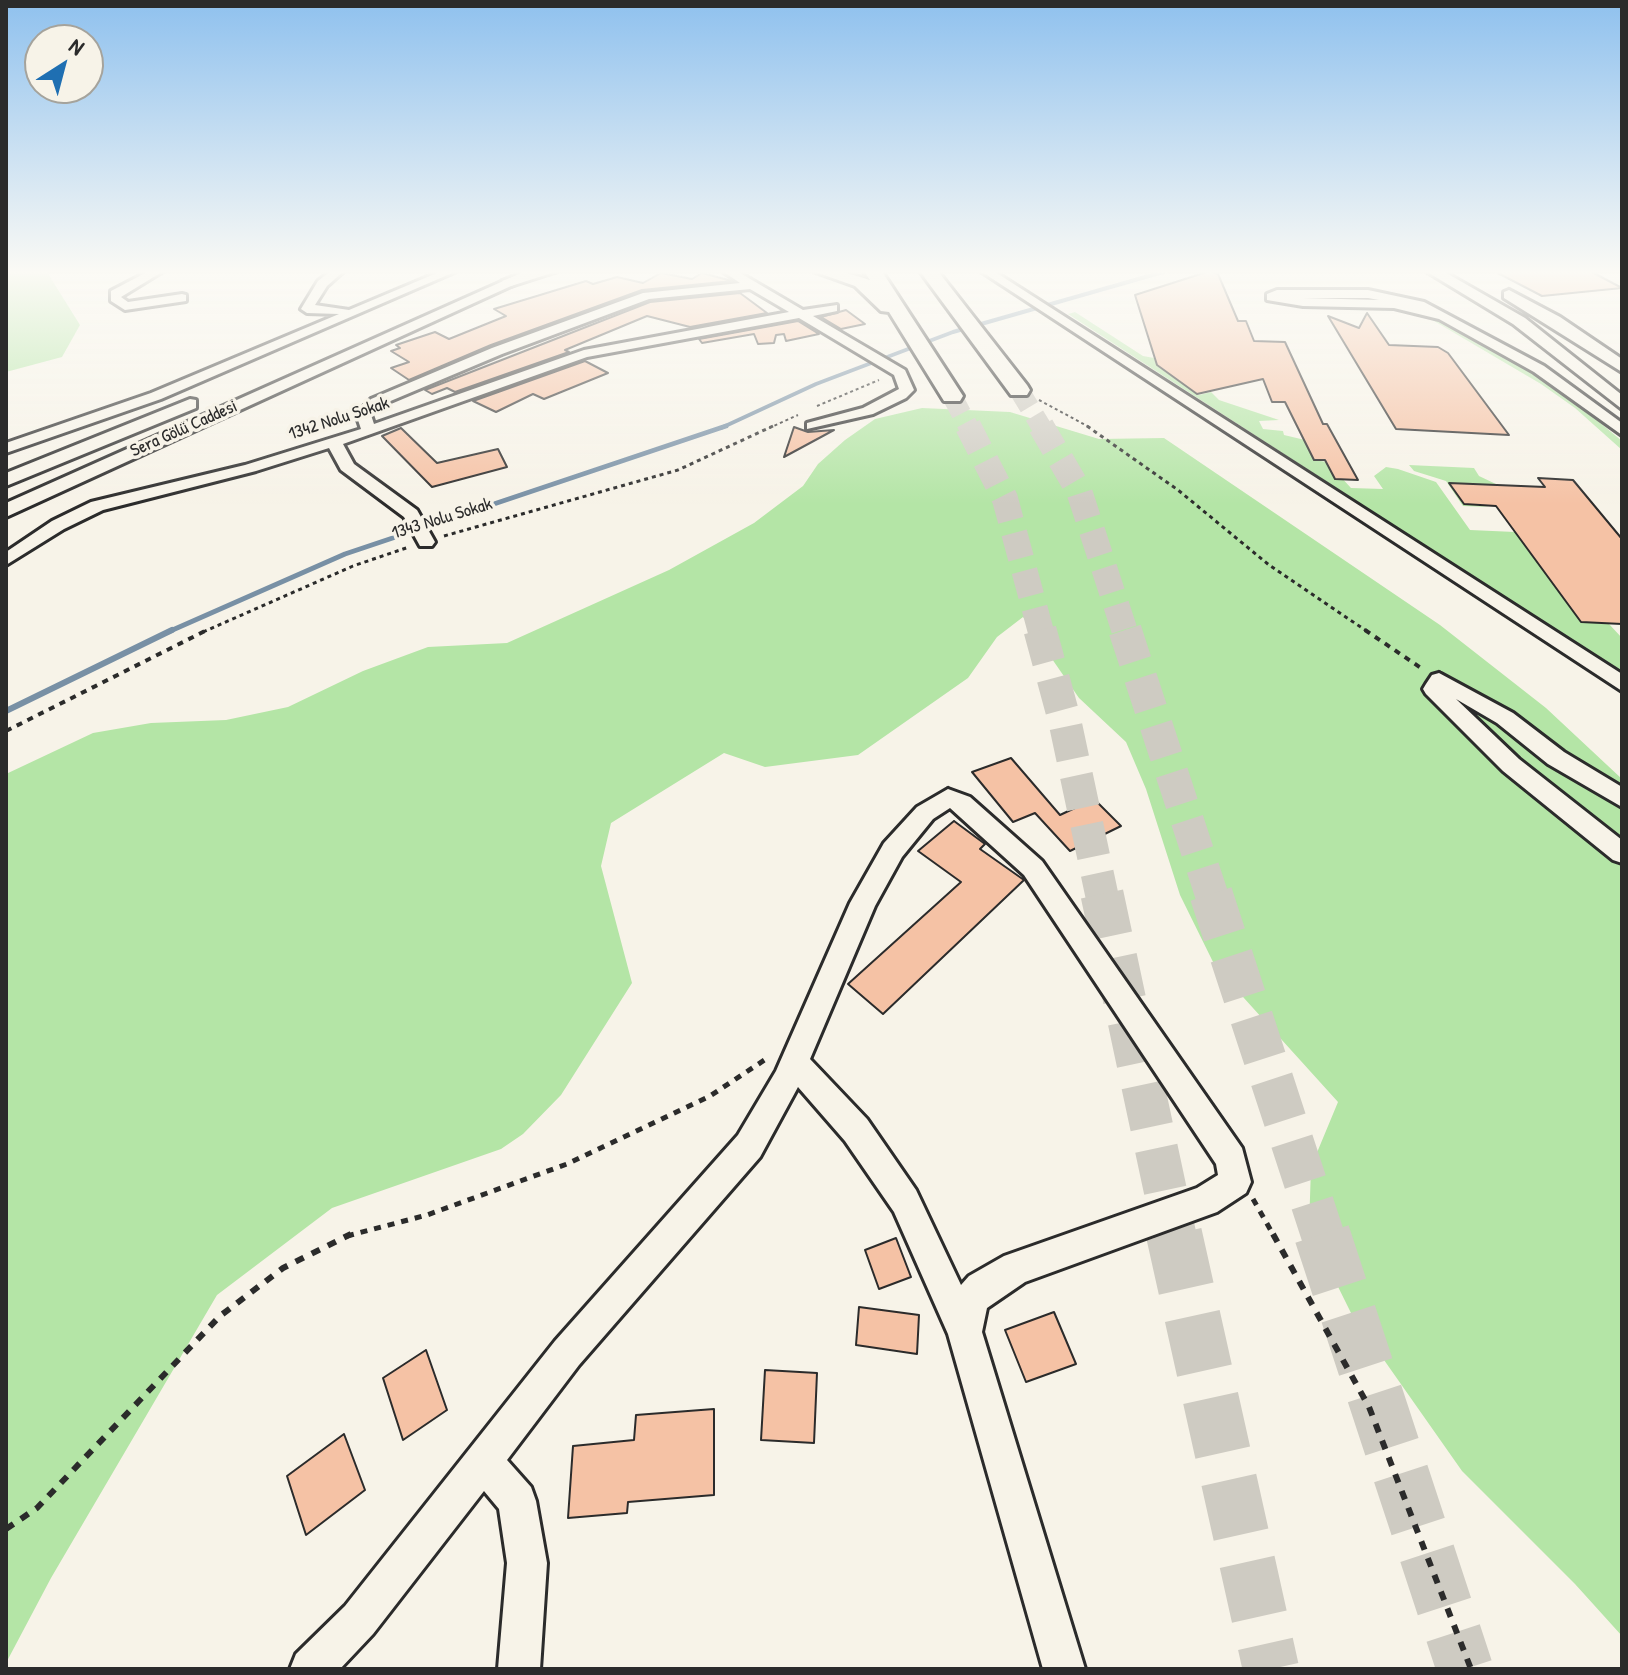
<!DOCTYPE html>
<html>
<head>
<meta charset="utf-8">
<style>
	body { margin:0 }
	#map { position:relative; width:1628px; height:1675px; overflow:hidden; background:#f7f3e8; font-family:"Patrick Hand",sans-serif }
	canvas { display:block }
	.frame { position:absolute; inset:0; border:8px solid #2b2b2b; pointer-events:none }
	.north { position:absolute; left:24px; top:24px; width:80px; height:80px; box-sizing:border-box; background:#f7f3e8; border:2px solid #a5a39c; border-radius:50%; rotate:36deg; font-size:22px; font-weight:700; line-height:32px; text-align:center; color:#2b2b2b }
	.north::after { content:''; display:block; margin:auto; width:28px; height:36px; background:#1f6fb2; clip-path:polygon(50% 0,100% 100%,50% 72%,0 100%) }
</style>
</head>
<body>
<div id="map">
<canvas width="1628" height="1675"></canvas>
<div class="frame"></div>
<div class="north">N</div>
</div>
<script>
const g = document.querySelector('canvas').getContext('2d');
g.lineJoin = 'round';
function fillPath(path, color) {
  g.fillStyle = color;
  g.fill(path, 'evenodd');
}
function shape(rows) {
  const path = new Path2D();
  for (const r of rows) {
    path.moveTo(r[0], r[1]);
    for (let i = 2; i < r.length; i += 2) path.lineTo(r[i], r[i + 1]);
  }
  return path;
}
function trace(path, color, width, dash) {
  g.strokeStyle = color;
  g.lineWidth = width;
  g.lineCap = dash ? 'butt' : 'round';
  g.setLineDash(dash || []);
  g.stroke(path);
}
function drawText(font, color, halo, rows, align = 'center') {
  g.font = font + ' "Patrick Hand",sans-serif';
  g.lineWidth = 7;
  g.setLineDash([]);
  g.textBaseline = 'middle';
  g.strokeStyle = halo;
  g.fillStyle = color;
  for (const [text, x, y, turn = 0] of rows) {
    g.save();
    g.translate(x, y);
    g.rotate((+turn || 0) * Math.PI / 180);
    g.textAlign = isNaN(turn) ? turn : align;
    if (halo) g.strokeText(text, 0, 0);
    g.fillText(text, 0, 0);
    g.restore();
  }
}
const green = shape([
	[6,272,47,272,80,325,62,357,6,372],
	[1417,311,1436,318,1558,388,1622,441,1622,450,1575,408,1541,384],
	[1075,312,1143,356,1154,358,1157,366,1199,395,1211,392,1219,400,1279,420,1259,421,1263,429,1283,431,1284,435,1305,440,1314,460,1327,462,1351,488,1383,489,1374,476,1386,467,1398,469,1436,482,1470,530,1515,532,1581,622,1609,624,1622,638,1622,673,1068,314],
	[922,408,1010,412,1099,439,1164,438,1440,625,1546,708,1622,779,1622,1636,1575,1584,1462,1471,1351,1313,1309,1228,1311,1167,1338,1102,1215,966,1180,895,1146,789,1126,742,1079,698,1023,617,997,637,968,678,858,755,765,767,724,753,611,823,601,866,632,983,561,1095,523,1134,501,1149,332,1208,217,1295,51,1578,6,1663,6,774,93,733,151,723,226,720,288,707,363,671,428,647,507,643,669,570,754,523,803,486,818,464,845,440,875,419],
	[1409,465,1474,468,1479,476,1498,485,1450,484,1464,504,1490,507,1463,506,1446,481,1414,471]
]);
const streamFar2 = shape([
	[721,428,816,384,953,332,1170,270]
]);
const streamFar1 = shape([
	[168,632,345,554,726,426]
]);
const stream = shape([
	[6,711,172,630]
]);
const building = shape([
	[1492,270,1588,270,1622,288,1542,296,1492,270],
	[1210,271,1218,274,1238,321,1246,321,1254,341,1285,342,1323,424,1327,424,1358,480,1335,479,1325,460,1314,460,1285,402,1272,402,1263,379,1197,394,1157,365,1135,295,1210,271],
	[661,273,692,279,702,273,732,281,642,290,491,345,409,380,391,368,409,362,391,351,400,348,396,345,435,332,449,339,506,316,494,309,586,281,593,284,617,277,643,283,661,273],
	[740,293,767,313,690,327,647,316,565,350,569,352,455,392,447,388,432,394,425,390,650,302,740,293],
	[846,310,865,324,841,329,821,317,846,310],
	[1367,313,1389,345,1438,347,1448,353,1509,435,1396,429,1328,316,1359,328,1367,313],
	[798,321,819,334,786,341,784,334,776,335,774,343,758,344,754,334,702,343,699,339,798,321],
	[585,361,608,373,544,399,533,394,496,412,473,401,585,361],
	[794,427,808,432,834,430,784,457,794,427],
	[401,428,437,463,498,449,507,467,432,487,382,436,401,428],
	[1538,478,1573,480,1622,539,1622,624,1581,622,1496,506,1464,504,1449,483,1545,487,1538,478],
	[1011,758,1060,815,1094,799,1121,826,1070,851,1035,813,1013,822,972,772,1011,758],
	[954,821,985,844,980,849,1024,880,883,1014,848,984,961,882,918,851,954,821],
	[896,1238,911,1277,879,1289,865,1250,896,1238],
	[859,1307,919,1315,917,1354,856,1345,859,1307],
	[1054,1312,1076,1364,1026,1382,1005,1330,1054,1312],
	[426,1350,447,1410,403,1440,383,1378,426,1350],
	[765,1370,817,1373,814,1443,761,1440,765,1370],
	[714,1409,714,1495,628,1502,627,1513,568,1518,573,1446,634,1440,636,1415,714,1409],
	[344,1434,365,1490,306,1535,287,1476,344,1434]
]);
const highwayTunnelFar4 = shape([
	[1019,390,1042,428],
	[952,396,969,428]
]);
const highwayTunnelFar3 = shape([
	[968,426,1005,499,1041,632],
	[1041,426,1079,491,1125,632]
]);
const highwayTunnelFar2 = shape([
	[1040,630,1065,722,1102,896],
	[1125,630,1212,896]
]);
const highwayTunnelFar1 = shape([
	[1102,894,1175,1236],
	[1211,894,1323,1236]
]);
const highwayTunnel = shape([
	[1174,1234,1271,1669],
	[1322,1234,1465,1669]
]);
const pathFar4 = shape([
	[1039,400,1091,428],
	[817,406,879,380],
	[769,428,798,415]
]);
const pathFar3 = shape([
	[1087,426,1178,490,1269,565,1368,632],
	[444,536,678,470,773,426],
	[203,632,353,566,409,547]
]);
const pathFar2 = shape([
	[1365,630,1424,670],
	[6,731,207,630]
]);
const pathFar1 = shape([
	[1253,1199,1274,1236],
	[347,1236,427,1215,567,1164,710,1096,769,1057]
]);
const path = shape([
	[1273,1234,1369,1407,1471,1669],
	[6,1529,37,1508,220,1316,283,1268,351,1234]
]);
const minor = shape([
	[151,270,165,270,121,297,128,302,182,294,186,295,186,301,125,310,111,301,111,291,151,270],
	[332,270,345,270,327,286,315,305,349,310,444,270,459,270,161,399,6,453,6,443,151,393,339,314,307,313,301,309,318,281,332,270],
	[721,270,735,270,803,310,837,305,837,311,813,316,905,370,914,390,906,398,873,414,807,429,807,423,863,408,899,389,894,375,799,318,587,357,343,444,354,464,417,510,435,542,432,546,420,546,404,517,341,470,329,448,256,471,103,510,64,529,6,565,6,552,52,521,91,502,245,465,361,429,356,414,371,399,492,348,643,293,740,283,721,270],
	[750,289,789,312,584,350,374,424,371,415,381,405,502,354,649,299,750,289],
	[979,270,992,270,1622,674,1622,691,979,270],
	[1277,290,1368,290,1424,302,1544,366,1622,423,1622,435,1534,372,1439,319,1394,308,1303,306,1267,300,1267,294,1277,290],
	[1299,298,1368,298,1379,300,1303,298,1299,298],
	[1439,673,1513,713,1564,752,1622,787,1622,807,1548,764,1497,723,1456,699,1519,759,1622,840,1622,863,1613,860,1503,771,1426,694,1423,689,1426,684,1432,675,1439,673],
	[948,789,970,797,1042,861,1242,1148,1251,1182,1246,1193,1217,1212,1025,1282,987,1308,982,1332,1085,1669,1043,1669,948,1334,894,1212,845,1141,798,1087,760,1157,579,1365,507,1460,531,1487,536,1501,547,1563,540,1669,498,1669,507,1563,499,1509,484,1491,373,1634,340,1669,290,1669,296,1654,345,1606,555,1341,738,1135,776,1071,850,903,884,843,917,807,948,789],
	[950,808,1024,875,1216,1164,1218,1175,1197,1188,1004,1256,969,1276,961,1285,916,1190,867,1119,810,1059,875,906,902,857,933,819,950,808]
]);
const major = shape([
	[528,270,546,270,6,517,6,503,528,270],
	[1424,270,1441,270,1525,318,1622,395,1622,409,1513,324,1424,270],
	[1509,290,1560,317,1622,359,1622,372,1504,298,1504,292,1509,290],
	[190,399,196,400,196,408,6,486,6,473,190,399]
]);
const highway = shape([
	[533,270,561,270,511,286,502,281,533,270],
	[810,270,837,270,870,280,863,270,881,270,963,396,960,401,944,401,889,312,881,311,855,286,810,270],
	[919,270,937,270,1027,385,1030,390,1027,395,1011,395,919,270]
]);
const farStreetnames = [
	["1342 Nolu Sokak",339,419,-18],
	["Sera Gölü Caddesi",184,429,-24],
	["1343 Nolu Sokak",442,519,-17]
];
fillPath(green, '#b4e5a6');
trace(streamFar2, '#7890a5', 4);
trace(streamFar1, '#7890a5', 5);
trace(stream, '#7890a5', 6);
fillPath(building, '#f5c2a5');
trace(building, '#2b2b2b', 2);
trace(highwayTunnelFar4, '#cecbc2', 20, [20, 10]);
trace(highwayTunnelFar3, '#cecbc2', 26, [26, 13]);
trace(highwayTunnelFar2, '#cecbc2', 33, [33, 17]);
trace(highwayTunnelFar1, '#cecbc2', 43, [43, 22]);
trace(highwayTunnel, '#cecbc2', 56, [56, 28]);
trace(minor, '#2b2b2b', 6);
trace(major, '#2b2b2b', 6);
trace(highway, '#2b2b2b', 6);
trace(pathFar4, '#2b2b2b', 2, [3, 3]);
trace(pathFar3, '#2b2b2b', 3, [4, 4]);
trace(pathFar2, '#2b2b2b', 4, [6, 6]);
trace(pathFar1, '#2b2b2b', 5, [7, 7]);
trace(path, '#2b2b2b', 6, [9, 9]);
fillPath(minor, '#f7f3e8');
fillPath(major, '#f7f3e8');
fillPath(highway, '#f7f3e8');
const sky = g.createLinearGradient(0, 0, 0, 504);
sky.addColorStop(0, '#8fc1ee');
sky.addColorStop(0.54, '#fbfaf5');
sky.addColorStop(1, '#fbfaf500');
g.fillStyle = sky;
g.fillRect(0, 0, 1628, 504);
drawText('18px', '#2b2b2b', '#f7f3e8', farStreetnames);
</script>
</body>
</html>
